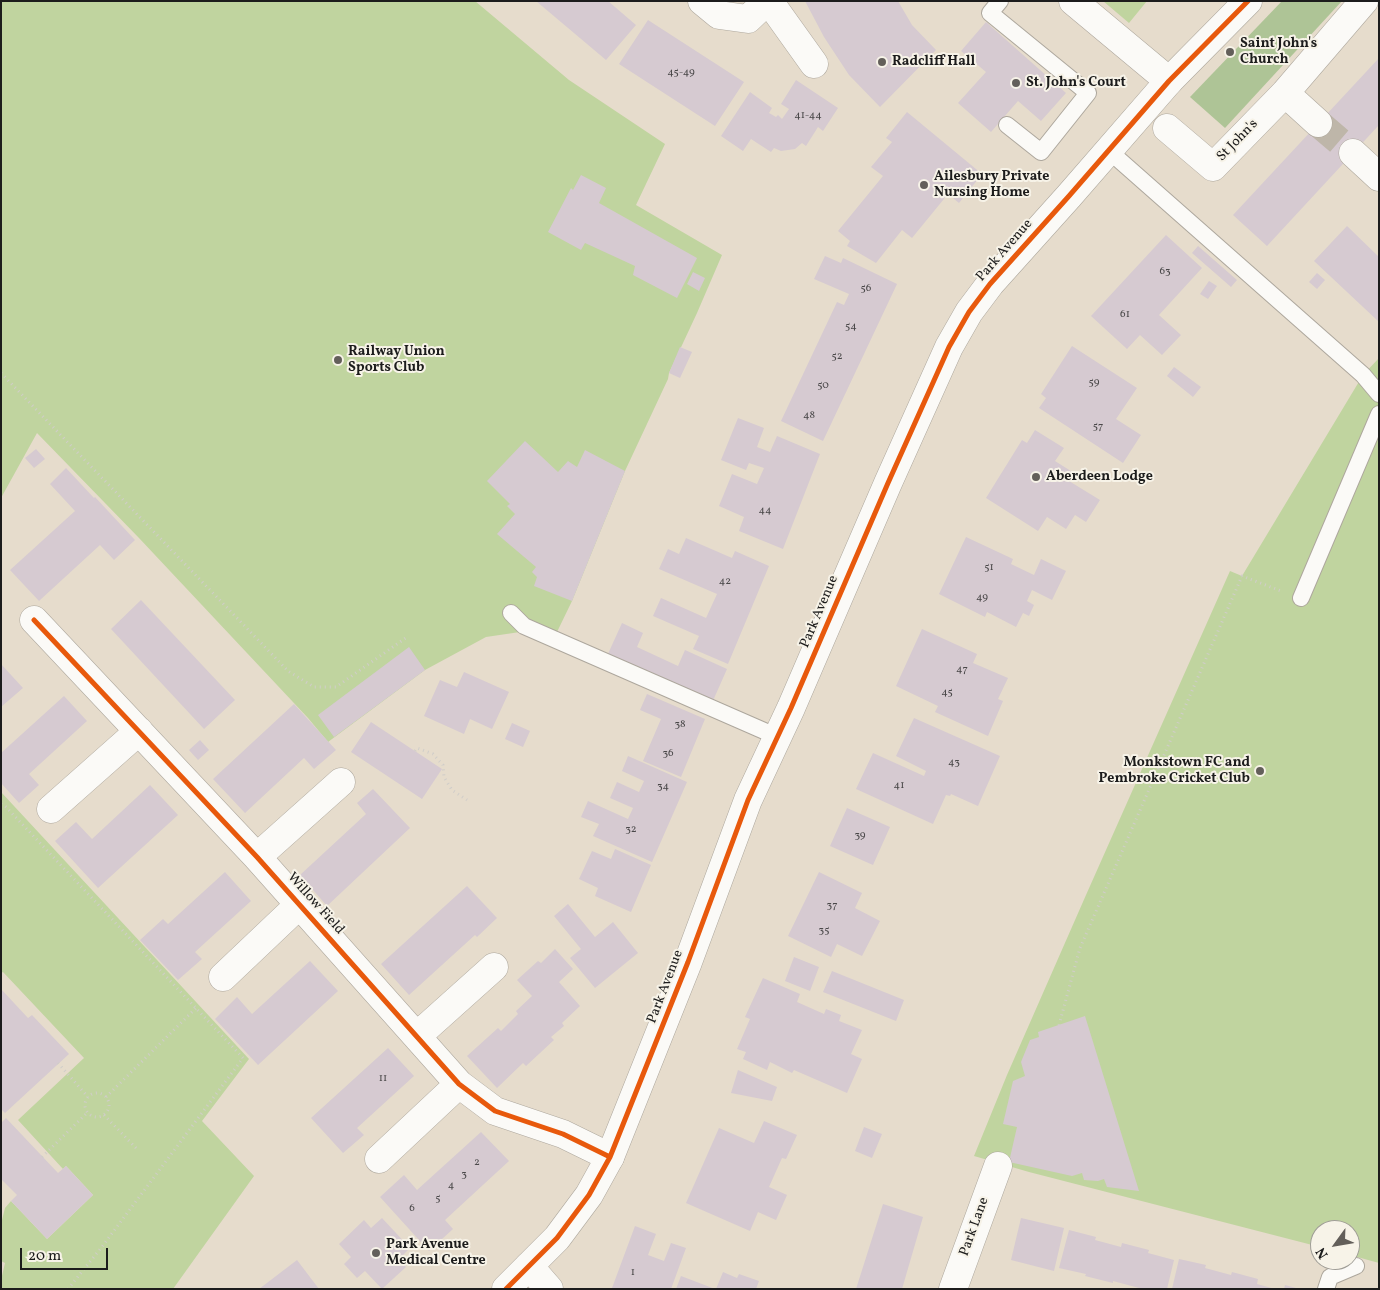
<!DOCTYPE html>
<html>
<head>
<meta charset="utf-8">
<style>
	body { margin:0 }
	#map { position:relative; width:1380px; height:1290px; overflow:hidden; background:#e6dccc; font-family:Vollkorn,serif }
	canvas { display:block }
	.frame { position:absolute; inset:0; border:2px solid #1c1c1c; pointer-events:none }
	.north { position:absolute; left:1310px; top:1220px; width:50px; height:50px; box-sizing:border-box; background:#f7f3e8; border:1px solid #9f9d96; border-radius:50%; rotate:238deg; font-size:14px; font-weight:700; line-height:20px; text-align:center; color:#1c1c1c }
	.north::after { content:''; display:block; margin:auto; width:18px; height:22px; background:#635f5a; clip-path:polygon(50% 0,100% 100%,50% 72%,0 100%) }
	.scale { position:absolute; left:20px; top:1248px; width:88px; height:22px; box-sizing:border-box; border:2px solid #1c1c1c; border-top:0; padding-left:6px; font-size:15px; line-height:18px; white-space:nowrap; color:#1c1c1c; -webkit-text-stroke:4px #f7f3e8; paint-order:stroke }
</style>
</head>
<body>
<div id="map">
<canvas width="1380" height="1290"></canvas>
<div class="frame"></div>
<div class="north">N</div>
<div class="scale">20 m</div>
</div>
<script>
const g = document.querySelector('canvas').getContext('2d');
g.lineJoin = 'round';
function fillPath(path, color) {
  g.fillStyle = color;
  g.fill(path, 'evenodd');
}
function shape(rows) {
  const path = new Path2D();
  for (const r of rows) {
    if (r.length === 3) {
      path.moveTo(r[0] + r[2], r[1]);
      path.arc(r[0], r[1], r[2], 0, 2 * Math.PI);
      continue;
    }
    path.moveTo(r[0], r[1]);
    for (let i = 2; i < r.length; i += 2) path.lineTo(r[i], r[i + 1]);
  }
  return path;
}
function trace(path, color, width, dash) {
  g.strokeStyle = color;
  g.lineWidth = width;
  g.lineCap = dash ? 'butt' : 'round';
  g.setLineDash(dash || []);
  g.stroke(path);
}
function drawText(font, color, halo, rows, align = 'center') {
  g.font = font + ' Vollkorn,serif';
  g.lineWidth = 4;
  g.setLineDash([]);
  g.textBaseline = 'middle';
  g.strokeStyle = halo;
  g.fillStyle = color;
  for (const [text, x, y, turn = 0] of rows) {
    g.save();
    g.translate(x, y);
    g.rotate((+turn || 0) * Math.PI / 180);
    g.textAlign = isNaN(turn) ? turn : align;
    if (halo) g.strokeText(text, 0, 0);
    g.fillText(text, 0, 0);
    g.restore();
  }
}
const green = shape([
	[1,1,475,1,569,80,665,144,636,205,722,255,697,313,669,373,668,379,625,471,572,601,557,632,520,632,486,637,425,670,328,742,308,718,139,538,37,433,1,498],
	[1103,1,1147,1,1129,23],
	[1379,358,1379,1263,1350,1255,1350,1230,1320,1230,1320,1247,1029,1172,974,1156,1007,1075,1086,895,1230,571,1242,576,1363,375],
	[1,792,249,1059,202,1121,254,1176,173,1289,1,1289,1,1280,5,1263,1,1261,1,1224,5,1208,11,1201,47,1239,93,1195,66,1166,63,1169,18,1120,84,1058,3,972,1,973]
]);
const forest = shape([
	[1282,1,1342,1,1225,128,1190,97]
]);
const building = shape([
	[536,1,608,1,636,25,606,60],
	[805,1,898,1,912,25,936,50,880,107,849,75,824,37],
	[648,20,744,82,715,126,619,64],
	[986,22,1066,93,1041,121,1018,101,991,132,958,103,986,72,961,51],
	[1379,58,1379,125,1267,246,1233,215],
	[796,80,838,108,823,131,818,127,806,146,802,143,795,149,781,151,774,148,771,152,751,139,743,151,721,136,750,92,772,108,769,113,776,117,778,115,782,119,789,109,781,104],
	[907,112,982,174,959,203,948,194,912,238,902,230,876,263,847,246,850,241,838,231,883,176,871,167,892,142,886,138],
	[581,175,606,188,599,203,697,258,677,298,633,275,635,266,585,243,581,250,548,232,571,188,573,190],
	[1347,226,1379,257,1379,322,1314,261],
	[1166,235,1202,268,1159,315,1181,335,1162,355,1140,335,1127,349,1091,316],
	[1198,246,1237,280,1231,287,1192,253],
	[825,256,841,263,843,258,897,284,823,441,781,421,837,302,844,305,849,294,814,279],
	[693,272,705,278,699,291,687,284],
	[1317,273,1325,280,1317,289,1309,282],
	[1209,281,1217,286,1208,299,1200,294],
	[1072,346,1137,388,1116,419,1141,435,1123,463,1039,408,1046,398,1041,394],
	[680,347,692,352,680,378,669,373],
	[1174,367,1201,387,1193,397,1167,376],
	[738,418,764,428,757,447,770,452,777,436,820,454,783,549,739,531,744,517,719,506,732,474,757,484,764,468,749,463,746,470,721,460],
	[1035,430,1064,448,1055,461,1074,473,1069,481,1100,500,1086,522,1075,515,1066,529,1047,517,1038,531,986,498,1022,440,1027,443],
	[525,441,558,472,568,461,577,467,585,450,625,471,572,601,534,586,537,577,532,572,536,567,497,534,515,514,507,506,510,504,487,481],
	[36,449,45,459,34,468,25,458],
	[66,468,94,498,95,497,135,540,114,560,100,545,39,601,10,570,75,511,50,484],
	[966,537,1013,559,1011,564,1034,575,1041,559,1066,571,1052,600,1032,590,1027,601,1034,605,1029,616,1023,613,1016,627,987,612,985,617,939,594],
	[686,538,732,558,735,551,769,566,728,664,693,649,699,636,653,616,661,598,706,618,717,594,659,569,668,549,679,554],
	[141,600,235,700,204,729,111,629],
	[622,623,643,633,637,647,678,666,685,650,727,669,712,703,607,656],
	[922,629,977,654,973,663,1008,678,998,699,1003,701,988,736,935,712,938,706,896,686],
	[409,647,425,670,334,737,318,715],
	[1,664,23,688,1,707],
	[464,672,509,692,492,729,470,719,464,734,424,716,440,680,457,687],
	[647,694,705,719,681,777,643,761,661,719,640,710],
	[64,696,87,721,29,774,39,785,19,803,1,783,1,753],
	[294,704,336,750,314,769,304,758,245,813,213,779],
	[914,718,1000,756,978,806,951,794,950,796,946,795,933,824,856,789,873,753,924,776,926,771,896,756],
	[371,722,442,769,422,799,351,752],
	[512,723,530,731,523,747,505,739],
	[200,740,209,750,198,760,189,750],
	[628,756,687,782,652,862,593,836,599,824,581,817,588,801,628,819,633,808,610,798,617,782,639,792,644,781,622,771],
	[150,785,178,815,98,888,55,841,76,822,92,839],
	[373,789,410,828,327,906,300,875,366,814,357,803],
	[847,808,890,827,873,865,830,846],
	[615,849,651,865,631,912,595,896,598,888,579,879,592,851,611,859],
	[225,872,251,901,195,952,202,959,178,980,140,940,163,919,168,924],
	[819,872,862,893,855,908,880,921,862,956,837,944,831,957,788,936],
	[467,886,497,918,477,937,475,935,409,995,381,964],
	[568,904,595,937,613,922,638,953,595,988,570,958,581,949,554,916],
	[555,949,573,969,559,982,580,1006,562,1023,564,1026,551,1037,554,1040,526,1066,523,1063,497,1088,467,1056,498,1028,501,1031,518,1014,516,1011,532,996,517,980,538,961,541,963],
	[794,957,819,967,810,991,785,981],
	[310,961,338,991,258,1065,215,1019,237,997,252,1014],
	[832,971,904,1000,896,1021,823,992],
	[763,978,800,994,797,1002,824,1014,826,1009,841,1015,839,1021,862,1030,851,1054,862,1059,847,1093,794,1070,792,1073,770,1062,767,1070,743,1059,746,1052,737,1049,750,1019,745,1017],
	[1,989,28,1018,32,1015,69,1054,5,1113,1,1109],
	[1085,1016,1139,1191,1107,1187,1104,1179,1098,1181,1084,1180,1082,1173,1072,1176,1009,1162,1017,1127,1003,1124,1013,1081,1025,1076,1021,1062,1030,1040,1039,1037,1038,1032],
	[388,1048,414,1076,357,1128,364,1135,343,1153,311,1118],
	[738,1070,777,1087,772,1101,731,1093],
	[6,1118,58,1173,66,1166,93,1195,47,1239,11,1201,17,1195,1,1179,1,1123],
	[764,1121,797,1135,786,1159,782,1158,769,1187,787,1195,776,1220,758,1212,750,1231,686,1203,719,1128,754,1143],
	[864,1127,882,1134,872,1158,855,1151],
	[481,1132,509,1161,445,1220,453,1229,429,1251,380,1197,404,1175,417,1190],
	[883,1204,923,1217,902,1289,856,1289],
	[382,1218,410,1248,399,1259,406,1267,382,1289,365,1271,357,1278,344,1264,351,1257,339,1244,364,1220,371,1228],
	[1021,1218,1064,1228,1054,1271,1011,1260],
	[635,1226,656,1234,648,1255,664,1261,671,1243,686,1248,671,1289,612,1288],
	[1069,1230,1096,1237,1095,1240,1121,1247,1122,1243,1149,1250,1148,1253,1174,1260,1167,1289,1139,1289,1139,1288,1113,1281,1113,1283,1085,1276,1086,1274,1059,1268],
	[1179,1259,1206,1265,1205,1268,1231,1275,1232,1272,1258,1279,1257,1284,1275,1289,1172,1289],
	[297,1260,319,1289,259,1289],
	[723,1272,737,1278,739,1274,759,1281,756,1289,716,1289],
	[681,1276,715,1289,676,1289],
	[1285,1285,1296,1288,1296,1289,1284,1289]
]);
const minorTunnel = shape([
	[1318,123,1353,153]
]);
const path = shape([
	[1,373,288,671,314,687,336,687,407,637],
	[415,751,417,748,433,754,443,765,444,777,452,790,467,800],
	[1,804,6,807,243,1058,101,1248,68,1289],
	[1059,1025,1080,948,1242,576,1281,591],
	[58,1063,88,1097],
	[97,1105,12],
	[106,1097,196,1008],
	[104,1115,137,1149],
	[42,1157,88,1112]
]);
const service = shape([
	[1000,1,990,13,1088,93,1041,152,1007,125],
	[1108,150,1363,375,1379,394],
	[1301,598,1379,414],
	[511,613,524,626,778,737],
	[1326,1289,1330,1277,1356,1266]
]);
const minor = shape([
	[702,1,719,15,748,19,767,1],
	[769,1,814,64],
	[1073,1,1169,81],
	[1285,93,1318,123],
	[1167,128,1213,167,1285,93,1364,1],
	[1353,153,1379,177],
	[34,620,257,857,459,1084,495,1111,563,1134,610,1157],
	[51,809,139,731],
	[257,857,341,782],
	[223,977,300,904],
	[417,1036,494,967],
	[379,1159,459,1084],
	[529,1266,549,1289],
	[953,1289,998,1166]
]);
const tertiary = shape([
	[506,1289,557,1238,589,1195,610,1157,688,962,748,800,791,708,888,483,949,347,969,312,990,284,1069,196,1169,81,1248,1]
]);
const cycleway = shape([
	[34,620,257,857,459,1084,495,1111,563,1134,610,1157],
	[506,1289,557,1238,589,1195,610,1157,688,962,748,800,791,708,888,483,949,347,969,312,990,284,1069,196,1169,81,1248,1]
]);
const markers = [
	[1230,52,5,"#635f5a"],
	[882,62,5,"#635f5a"],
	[1016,83,5,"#635f5a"],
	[924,185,5,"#635f5a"],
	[338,360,5,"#635f5a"],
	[1036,477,5,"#635f5a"],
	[1260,771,5,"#635f5a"],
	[376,1253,5,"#635f5a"]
];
const numberNames = [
	["45-49",681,73],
	["41-44",808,116],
	["63",1165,272],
	["56",866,289],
	["61",1125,315],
	["54",851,327],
	["52",837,357],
	["59",1094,383],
	["50",823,386],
	["48",809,416],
	["57",1098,427],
	["44",765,511],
	["51",989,568],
	["42",725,582],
	["49",982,598],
	["47",962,670],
	["45",947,693],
	["38",680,725],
	["36",668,754],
	["43",954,763],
	["41",899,786],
	["34",663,787],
	["32",631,830],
	["39",860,836],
	["37",832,906],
	["35",824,931],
	["11",383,1079],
	["2",477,1163],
	["3",464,1175],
	["4",451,1186],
	["5",438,1199],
	["6",412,1209],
	["1",633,1273]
];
const poiNames = [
	["Saint John's",1240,44],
	["Church",1240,60],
	["Radcliff Hall",892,62],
	["St. John's Court",1026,83],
	["Ailesbury Private",934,177],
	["Nursing Home",934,193],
	["Railway Union",348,352],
	["Sports Club",348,368],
	["Aberdeen Lodge",1046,477],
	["Monkstown FC and",1250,763,"right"],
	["Pembroke Cricket Club",1250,779,"right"],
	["Park Avenue",386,1245],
	["Medical Centre",386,1261]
];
const streetNames = [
	["St John's",1238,141,-46],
	["Park Avenue",1005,251,-49],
	["Park Avenue",820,612,-67],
	["Willow Field",315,904,48],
	["Park Avenue",666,987,-69],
	["Park Lane",975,1227,-70]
];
fillPath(green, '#c0d49f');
fillPath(forest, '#aec496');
fillPath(building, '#d6cad1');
trace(minorTunnel, '#beb6a9', 28, [28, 14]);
trace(service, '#ada79d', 18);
trace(minor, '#ada79d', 29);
trace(tertiary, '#ada79d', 29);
trace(path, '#d0cdc9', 3, [1, 4]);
trace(service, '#fbfaf7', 16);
trace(minor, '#fbfaf7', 28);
trace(tertiary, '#fbfaf7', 28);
trace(cycleway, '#e8590c', 5);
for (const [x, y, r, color] of markers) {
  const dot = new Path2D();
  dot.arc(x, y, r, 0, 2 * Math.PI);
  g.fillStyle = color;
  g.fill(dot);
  trace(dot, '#f7f3e8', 2);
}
drawText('11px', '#4a4849', null, numberNames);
drawText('bold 14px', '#1c1c1c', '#f7f3e8', poiNames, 'left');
drawText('14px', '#1c1c1c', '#f7f3e8', streetNames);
</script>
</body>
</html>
